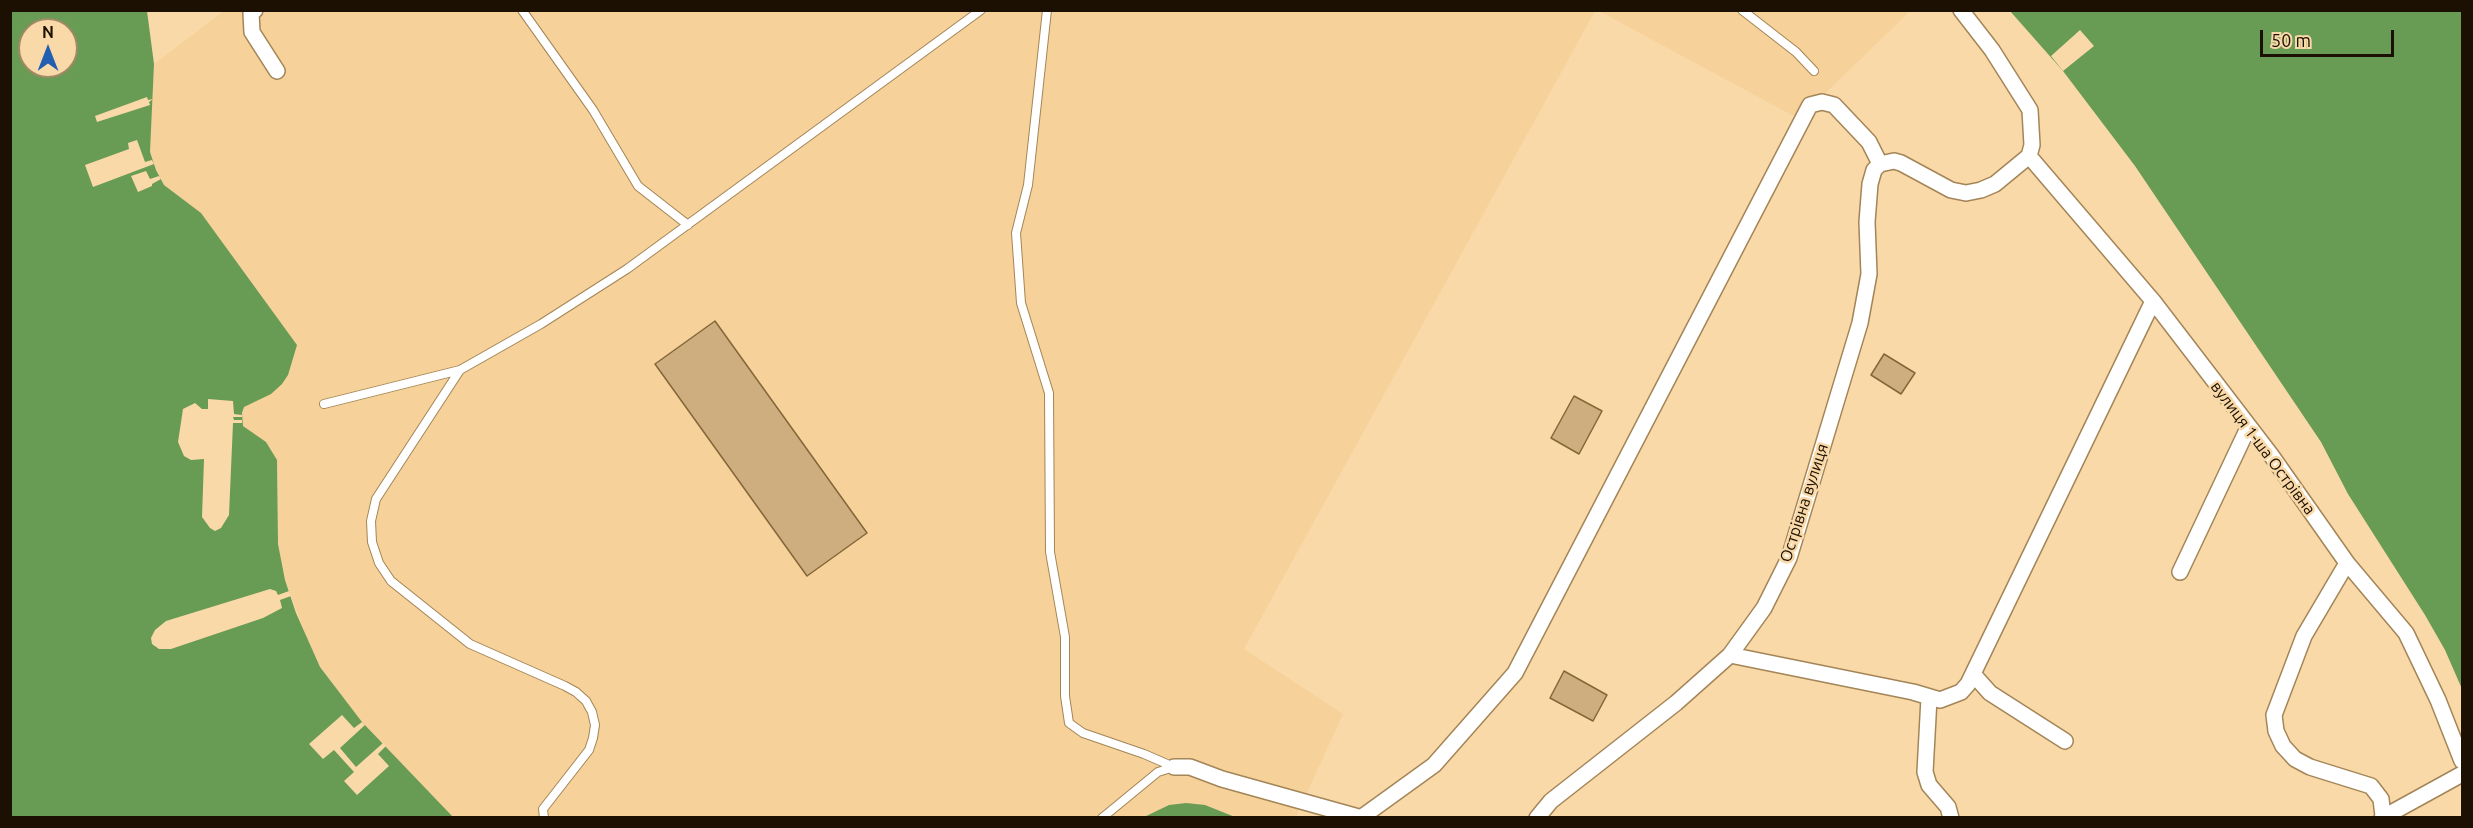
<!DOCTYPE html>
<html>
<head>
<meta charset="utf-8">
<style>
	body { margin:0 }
	#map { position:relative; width:2473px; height:828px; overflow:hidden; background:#fad9a9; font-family:Ubuntu,sans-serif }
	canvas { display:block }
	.frame { position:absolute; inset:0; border:12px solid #1b1001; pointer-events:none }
	.north { position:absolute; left:18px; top:18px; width:60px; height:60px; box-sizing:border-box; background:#fad9a9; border:2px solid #a18966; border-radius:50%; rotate:0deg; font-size:16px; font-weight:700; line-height:24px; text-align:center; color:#1b1001 }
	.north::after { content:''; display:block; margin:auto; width:21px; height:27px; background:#225fb1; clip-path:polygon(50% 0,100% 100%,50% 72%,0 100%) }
	.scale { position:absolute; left:2260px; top:30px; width:134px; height:27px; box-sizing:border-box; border:3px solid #1b1001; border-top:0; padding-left:8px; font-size:18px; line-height:21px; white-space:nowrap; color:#1b1001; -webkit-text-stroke:4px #fad9a9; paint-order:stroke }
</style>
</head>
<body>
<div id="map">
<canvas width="2473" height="828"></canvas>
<div class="frame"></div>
<div class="north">N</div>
<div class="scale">50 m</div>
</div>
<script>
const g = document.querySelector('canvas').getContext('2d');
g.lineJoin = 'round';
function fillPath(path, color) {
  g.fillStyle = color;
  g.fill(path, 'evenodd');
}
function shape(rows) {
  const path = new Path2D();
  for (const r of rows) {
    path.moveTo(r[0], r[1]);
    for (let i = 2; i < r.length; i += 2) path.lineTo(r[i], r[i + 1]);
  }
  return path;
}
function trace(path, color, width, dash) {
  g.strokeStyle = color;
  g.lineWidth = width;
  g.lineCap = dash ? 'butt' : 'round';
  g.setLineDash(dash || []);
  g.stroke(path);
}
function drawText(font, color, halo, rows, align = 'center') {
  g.font = font + ' Ubuntu,sans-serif';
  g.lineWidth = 5;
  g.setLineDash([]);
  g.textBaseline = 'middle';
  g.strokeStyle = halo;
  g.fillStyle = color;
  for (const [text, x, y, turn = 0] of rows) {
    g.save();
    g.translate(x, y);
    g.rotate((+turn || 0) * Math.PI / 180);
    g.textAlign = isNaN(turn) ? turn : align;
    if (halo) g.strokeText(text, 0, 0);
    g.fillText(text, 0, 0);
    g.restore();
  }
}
const built = shape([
	[224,11,1595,11,1244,649,1343,714,1296,817,1235,817,1186,803,1169,805,1142,818,453,817,362,722,320,667,310,646,285,580,278,544,277,460,257,436,243,426,242,419,244,407,297,345,201,213,164,185,156,170,150,152,154,64],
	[1599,11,1910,11,1799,119]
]);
const water = shape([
	[10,11,147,11,154,64,150,152,156,170,164,185,201,213,297,345,288,375,282,384,271,394,244,407,242,413,243,426,266,442,277,460,278,544,285,580,296,613,320,667,362,722,453,817,11,817],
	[30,30,66,30,66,66,30,66],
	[2010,11,2462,11,2462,689,2445,650,2425,615,2348,494,2321,442,2135,166,2063,71],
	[1186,803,1205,805,1235,817,1142,818,1169,805]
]);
const pier = shape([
	[2080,30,2094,46,2063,71,2051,56],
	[147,97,148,100,153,99,149,102,150,105,97,122,95,116],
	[137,140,145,162,152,160,154,164,93,187,85,165,129,149,128,143],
	[146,171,150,179,159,176,161,179,152,184,152,186,138,192,131,176],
	[208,399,233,401,234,414,242,415,242,417,233,417,234,420,242,420,242,423,233,423,229,515,221,528,215,531,210,528,202,517,204,459,191,460,184,456,178,442,183,409,195,403,202,409,208,409],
	[270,589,276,591,278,595,289,591,291,596,280,600,282,608,263,618,171,649,159,649,152,644,151,638,155,630,166,621],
	[342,715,354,728,362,722,365,725,340,748,356,767,383,743,386,746,378,754,389,766,357,795,344,781,354,772,334,750,323,759,309,744]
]);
const building = shape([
	[715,321,867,533,807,576,655,364,715,321],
	[1884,354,1915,373,1901,394,1871,375,1884,354],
	[1574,396,1602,411,1579,454,1551,438,1574,396],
	[1564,671,1607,695,1593,721,1550,698,1564,671]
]);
const service = shape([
	[522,10,593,110,638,186,688,225],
	[1047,10,1028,185,1016,233,1021,303,1049,393,1050,552,1065,637,1065,696,1069,723,1083,733,1144,754,1174,767],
	[1742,10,1796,52,1814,71],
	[460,370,376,499,371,521,372,542,379,563,391,581,470,644,565,686,576,692,586,701,592,712,595,725,593,738,589,750,543,809,544,818],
	[324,404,460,370,541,324,627,269,981,10],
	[1102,818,1158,772,1174,767]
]);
const minor = shape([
	[255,10,251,13,252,32,277,71],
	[1961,10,1992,50,2030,110,2032,145,2029,156],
	[2029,156,2153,301,2271,455,2347,563,2406,633,2438,700,2462,761],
	[1880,164,1894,161,1901,163,1951,190,1966,193,1981,190,1995,184,2029,156],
	[2347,563,2304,636,2274,715,2276,731,2283,746,2295,759,2310,767,2371,786,2381,799,2383,816],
	[2180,572,2248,428],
	[1730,655,1913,692,1940,700,1961,692,1968,684,2153,301],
	[1973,674,1990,693,2065,741],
	[1929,698,1925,772,1929,785,1948,807,1951,818],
	[1174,767,1190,767,1222,779,1362,818],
	[1362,817,1434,765,1515,673,1810,105,1822,102,1834,105,1869,142,1880,164],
	[1537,818,1551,801,1676,703,1730,655,1764,608,1789,558,1860,323,1869,274,1867,222,1870,184,1874,170,1880,164],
	[2382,818,2462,774]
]);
const streetNames = [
	["вулиця 1-ша Острівна",2263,448,53],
	["Острівна вулиця",1804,503,-72]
];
fillPath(built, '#f6d199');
fillPath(water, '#689b54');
fillPath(pier, '#fad9a9');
fillPath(building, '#ceae7f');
trace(building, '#846739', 1.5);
trace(service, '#a38557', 10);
trace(minor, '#a38557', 18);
trace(service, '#fff', 8);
trace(minor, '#fff', 15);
drawText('16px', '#1b1001', '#fad9a9', streetNames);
</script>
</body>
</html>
